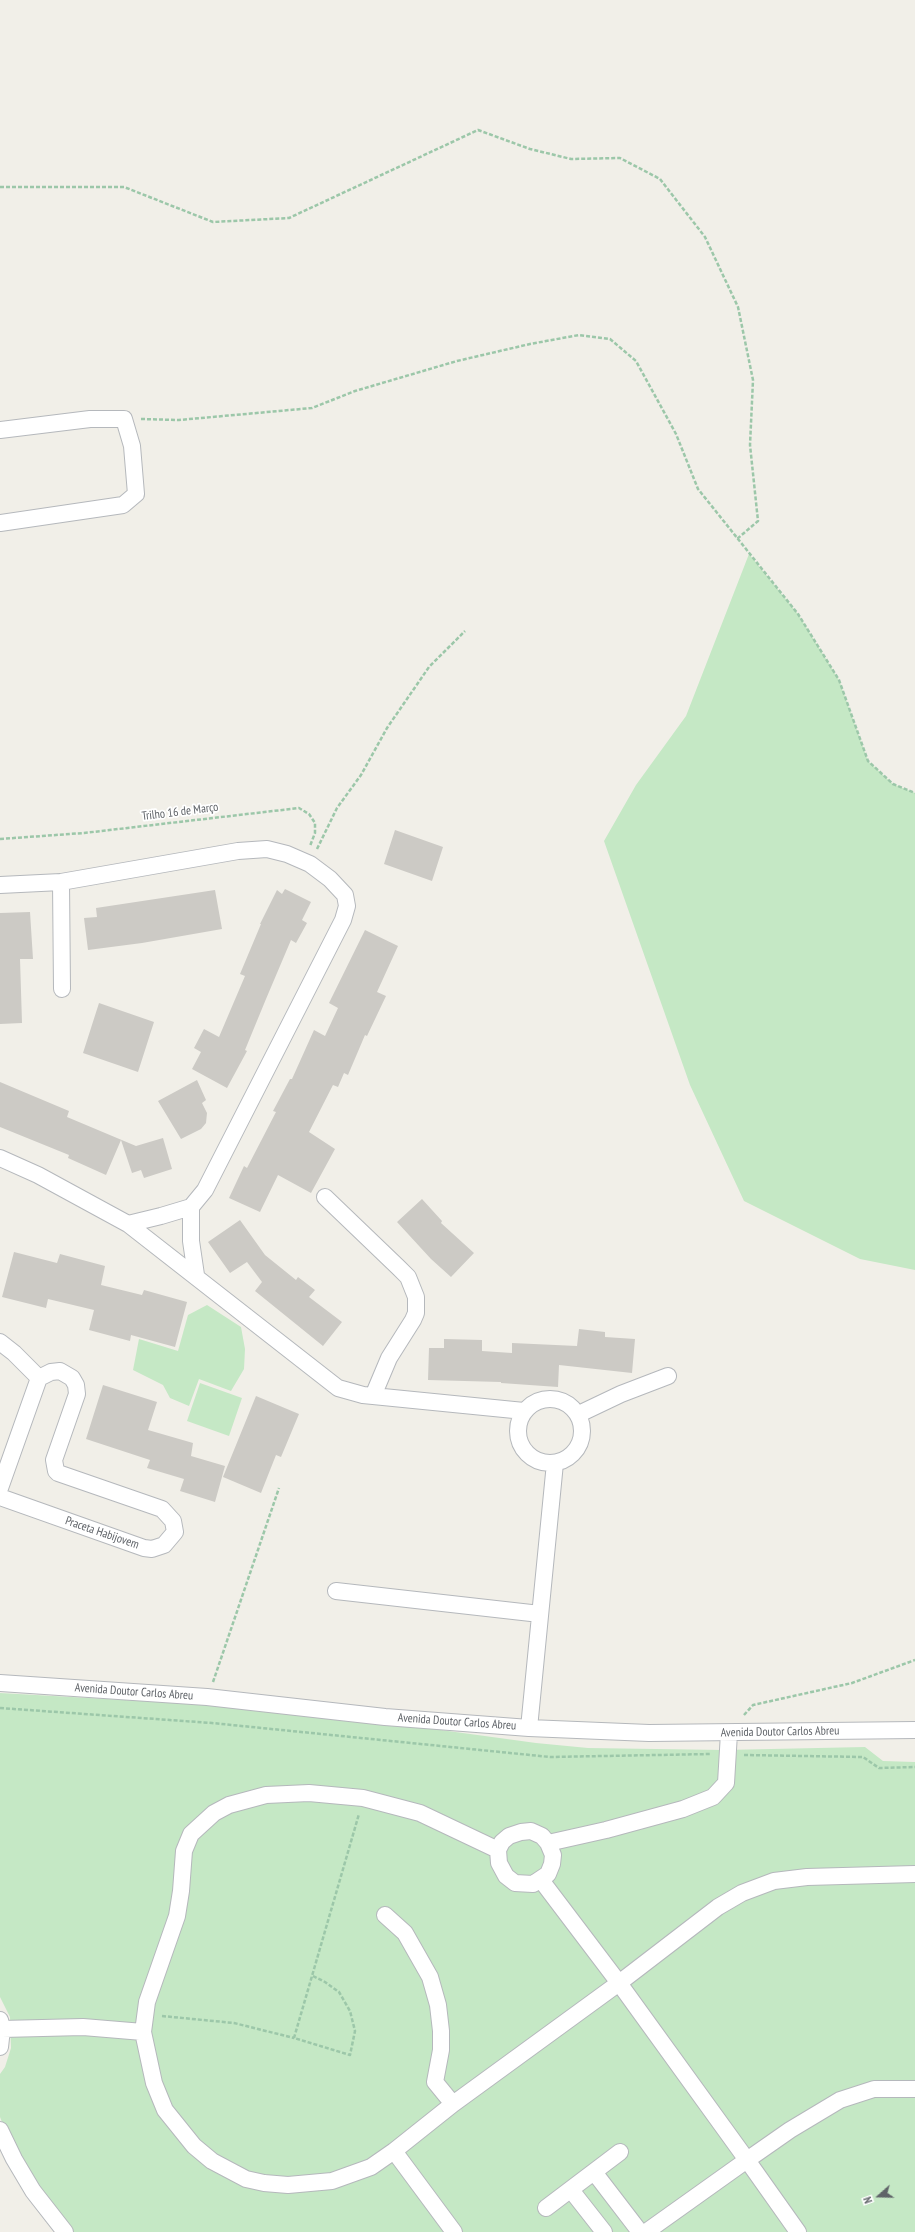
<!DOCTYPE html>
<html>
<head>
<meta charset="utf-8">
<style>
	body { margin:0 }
	#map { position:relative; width:915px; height:2232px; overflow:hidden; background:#f1efe8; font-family:"PT Sans Narrow",sans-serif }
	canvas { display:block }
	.north { position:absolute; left:859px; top:2176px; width:40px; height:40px; -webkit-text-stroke:3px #fff; paint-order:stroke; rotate:250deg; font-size:11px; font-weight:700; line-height:16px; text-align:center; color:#5f6368 }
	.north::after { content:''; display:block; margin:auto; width:14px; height:18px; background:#5f6368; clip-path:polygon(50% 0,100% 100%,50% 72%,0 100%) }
</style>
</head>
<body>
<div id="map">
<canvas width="915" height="2232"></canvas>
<div class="north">N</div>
</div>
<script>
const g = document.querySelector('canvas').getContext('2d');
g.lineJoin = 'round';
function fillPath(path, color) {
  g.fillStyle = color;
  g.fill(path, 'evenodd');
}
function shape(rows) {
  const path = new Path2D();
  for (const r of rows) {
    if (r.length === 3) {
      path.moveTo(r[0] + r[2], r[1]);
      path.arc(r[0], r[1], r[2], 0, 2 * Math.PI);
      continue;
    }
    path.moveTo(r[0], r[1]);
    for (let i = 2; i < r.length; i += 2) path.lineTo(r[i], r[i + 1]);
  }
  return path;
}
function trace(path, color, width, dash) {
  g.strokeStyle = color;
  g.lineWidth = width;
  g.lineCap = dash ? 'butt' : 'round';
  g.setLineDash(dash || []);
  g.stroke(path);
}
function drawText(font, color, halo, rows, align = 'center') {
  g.font = font + ' "PT Sans Narrow",sans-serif';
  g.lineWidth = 3.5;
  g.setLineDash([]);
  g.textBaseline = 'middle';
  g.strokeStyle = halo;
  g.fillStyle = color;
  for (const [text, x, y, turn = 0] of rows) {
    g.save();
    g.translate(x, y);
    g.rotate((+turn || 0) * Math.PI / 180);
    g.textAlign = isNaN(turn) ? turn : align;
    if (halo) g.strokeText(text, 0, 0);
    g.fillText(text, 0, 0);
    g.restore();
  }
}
const green = shape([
	[749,554,798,614,839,680,868,761,893,784,915,793,915,1270,860,1259,744,1201,690,1085,604,841,636,785,686,716],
	[207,1305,241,1327,245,1349,244,1369,231,1391,199,1379,189,1406,170,1398,163,1385,133,1370,139,1339,178,1351,188,1315],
	[200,1383,242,1398,229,1436,187,1421],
	[0,1693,214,1705,353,1718,536,1743,588,1748,724,1750,865,1747,883,1761,915,1762,915,2232,70,2232,36,2186,8,2138,0,2117,0,2074,5,2067,11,2048,10,2017,0,1997]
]);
const building = shape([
	[395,830,443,847,432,881,384,864],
	[285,889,311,902,302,920,307,923,296,943,291,940,266,999,245,1050,247,1051,227,1088,192,1069,201,1052,194,1048,204,1029,219,1037,245,976,240,974,261,924,260,924,277,890,282,894],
	[215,890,222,929,142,943,88,950,84,918,97,917,96,908],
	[30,912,33,959,20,959,22,1023,0,1024,0,913],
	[365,930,398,946,377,992,386,996,367,1036,365,1035,348,1075,344,1073,338,1087,333,1085,309,1132,335,1149,311,1193,278,1175,260,1212,229,1198,244,1166,247,1168,276,1112,273,1111,290,1079,292,1079,314,1030,325,1036,338,1008,329,1003],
	[99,1003,154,1022,138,1072,83,1053],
	[197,1080,206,1100,202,1103,207,1113,206,1123,201,1129,181,1139,158,1101],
	[0,1082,69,1111,67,1117,136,1146,163,1138,172,1169,144,1178,141,1170,132,1173,121,1140,106,1175,68,1158,69,1155,0,1127],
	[422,1199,442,1221,441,1223,474,1253,451,1277,431,1259,397,1222],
	[240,1220,265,1255,296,1280,298,1277,315,1290,309,1297,342,1322,323,1346,255,1291,262,1282,247,1262,230,1273,208,1242],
	[14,1252,57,1263,60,1254,105,1266,101,1285,142,1295,144,1290,187,1302,175,1347,131,1335,130,1341,89,1330,94,1310,48,1299,46,1308,2,1297],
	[579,1329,605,1332,605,1337,635,1339,632,1373,559,1365,558,1387,501,1383,501,1382,428,1380,429,1348,444,1348,444,1339,482,1340,482,1351,512,1353,512,1343,577,1346],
	[103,1385,157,1402,148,1430,193,1443,191,1456,225,1466,215,1502,180,1491,184,1479,147,1468,150,1460,86,1439],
	[256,1396,299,1414,281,1457,276,1455,261,1493,223,1477]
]);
const path = shape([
	[0,187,124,187,213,222,289,218,478,130,530,149,571,159,620,158,660,179,705,237,738,307,753,380,750,445,758,521,737,539],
	[141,419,179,420,312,408,355,391,457,361,530,344,579,335,610,339,636,361,676,434,698,489,798,614,839,680,868,761,893,784,915,793],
	[0,839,84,833,299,808,309,814,315,823,315,833,310,846],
	[317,849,337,808,361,775,387,728,429,667,465,631],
	[213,1682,279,1488],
	[0,1708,212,1723,550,1757,711,1754],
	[744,1715,753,1705,852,1683,915,1660],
	[744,1755,863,1757,879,1768,915,1767],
	[313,1976,325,1982,339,1992,350,2011,355,2031,350,2055,294,2038,359,1814],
	[162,2016,234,2023,294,2038]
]);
const minor = shape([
	[0,430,90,419,124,419,132,446,136,494,123,505,0,523],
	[61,882,62,989],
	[0,885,61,882,238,851,267,849,287,854,310,864,330,879,345,895,347,906,343,920,205,1190,191,1207,161,1216,128,1224],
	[0,1158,38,1175,128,1224,338,1388,363,1395,524,1411],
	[325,1197,399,1268,408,1277,416,1297,416,1313,413,1320,389,1358,373,1396],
	[191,1207,191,1241,196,1275],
	[0,1342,14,1353,39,1378],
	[550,1431,32],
	[579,1414,621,1394,668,1376],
	[0,1488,39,1378,51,1372,60,1371,72,1378,76,1385,77,1394,54,1460,56,1471,58,1473,162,1509,173,1521,175,1532,164,1545,152,1549,144,1548,0,1497],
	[336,1591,540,1614],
	[0,1683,207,1697,385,1717,529,1728,649,1733,915,1730],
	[529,1728,555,1463],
	[531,1831,542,1836,548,1843,553,1855,552,1864,548,1874,533,1884,515,1883,506,1876,499,1863,498,1850,502,1842,509,1836,521,1832,531,1831],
	[548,1843,606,1830,683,1809,713,1797,726,1783,729,1733],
	[541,1880,619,1983,747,2160,646,2232],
	[385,1915,405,1933,430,1977,438,2005,441,2031,441,2050,435,2082,453,2104],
	[0,2020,2,2029,0,2047],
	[2,2029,83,2027,143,2032,147,2002,177,1916,181,1891,184,1851,191,1834,214,1813,229,1805,266,1795,309,1793,363,1798,420,1813,498,1850],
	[143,2032,154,2083,165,2110,194,2146,212,2161,246,2179,264,2183,288,2185,332,2181,371,2167,394,2151,453,2104,619,1983,718,1907,742,1893,774,1881,807,1877,915,1874],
	[0,2130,14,2159,33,2191,65,2232],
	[394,2151,454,2232],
	[594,2172,640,2232],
	[571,2190,604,2232],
	[546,2208,620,2152],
	[798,2232,747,2160,790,2130,840,2100,874,2089,915,2089]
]);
const streetNames = [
	["Trilho 16 de Março",180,812,-7],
	["Praceta Habijovem",102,1533,19],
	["Avenida Doutor Carlos Abreu",134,1692,4],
	["Avenida Doutor Carlos Abreu",457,1722,4],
	["Avenida Doutor Carlos Abreu",780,1732,-1]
];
fillPath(green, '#c5e8c5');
fillPath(building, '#cccac5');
trace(minor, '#b5b8bc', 18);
trace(path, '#9cc7a9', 2.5, [4, 2]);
trace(minor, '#fff', 16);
drawText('12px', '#5f6368', '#fff', streetNames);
</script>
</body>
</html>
